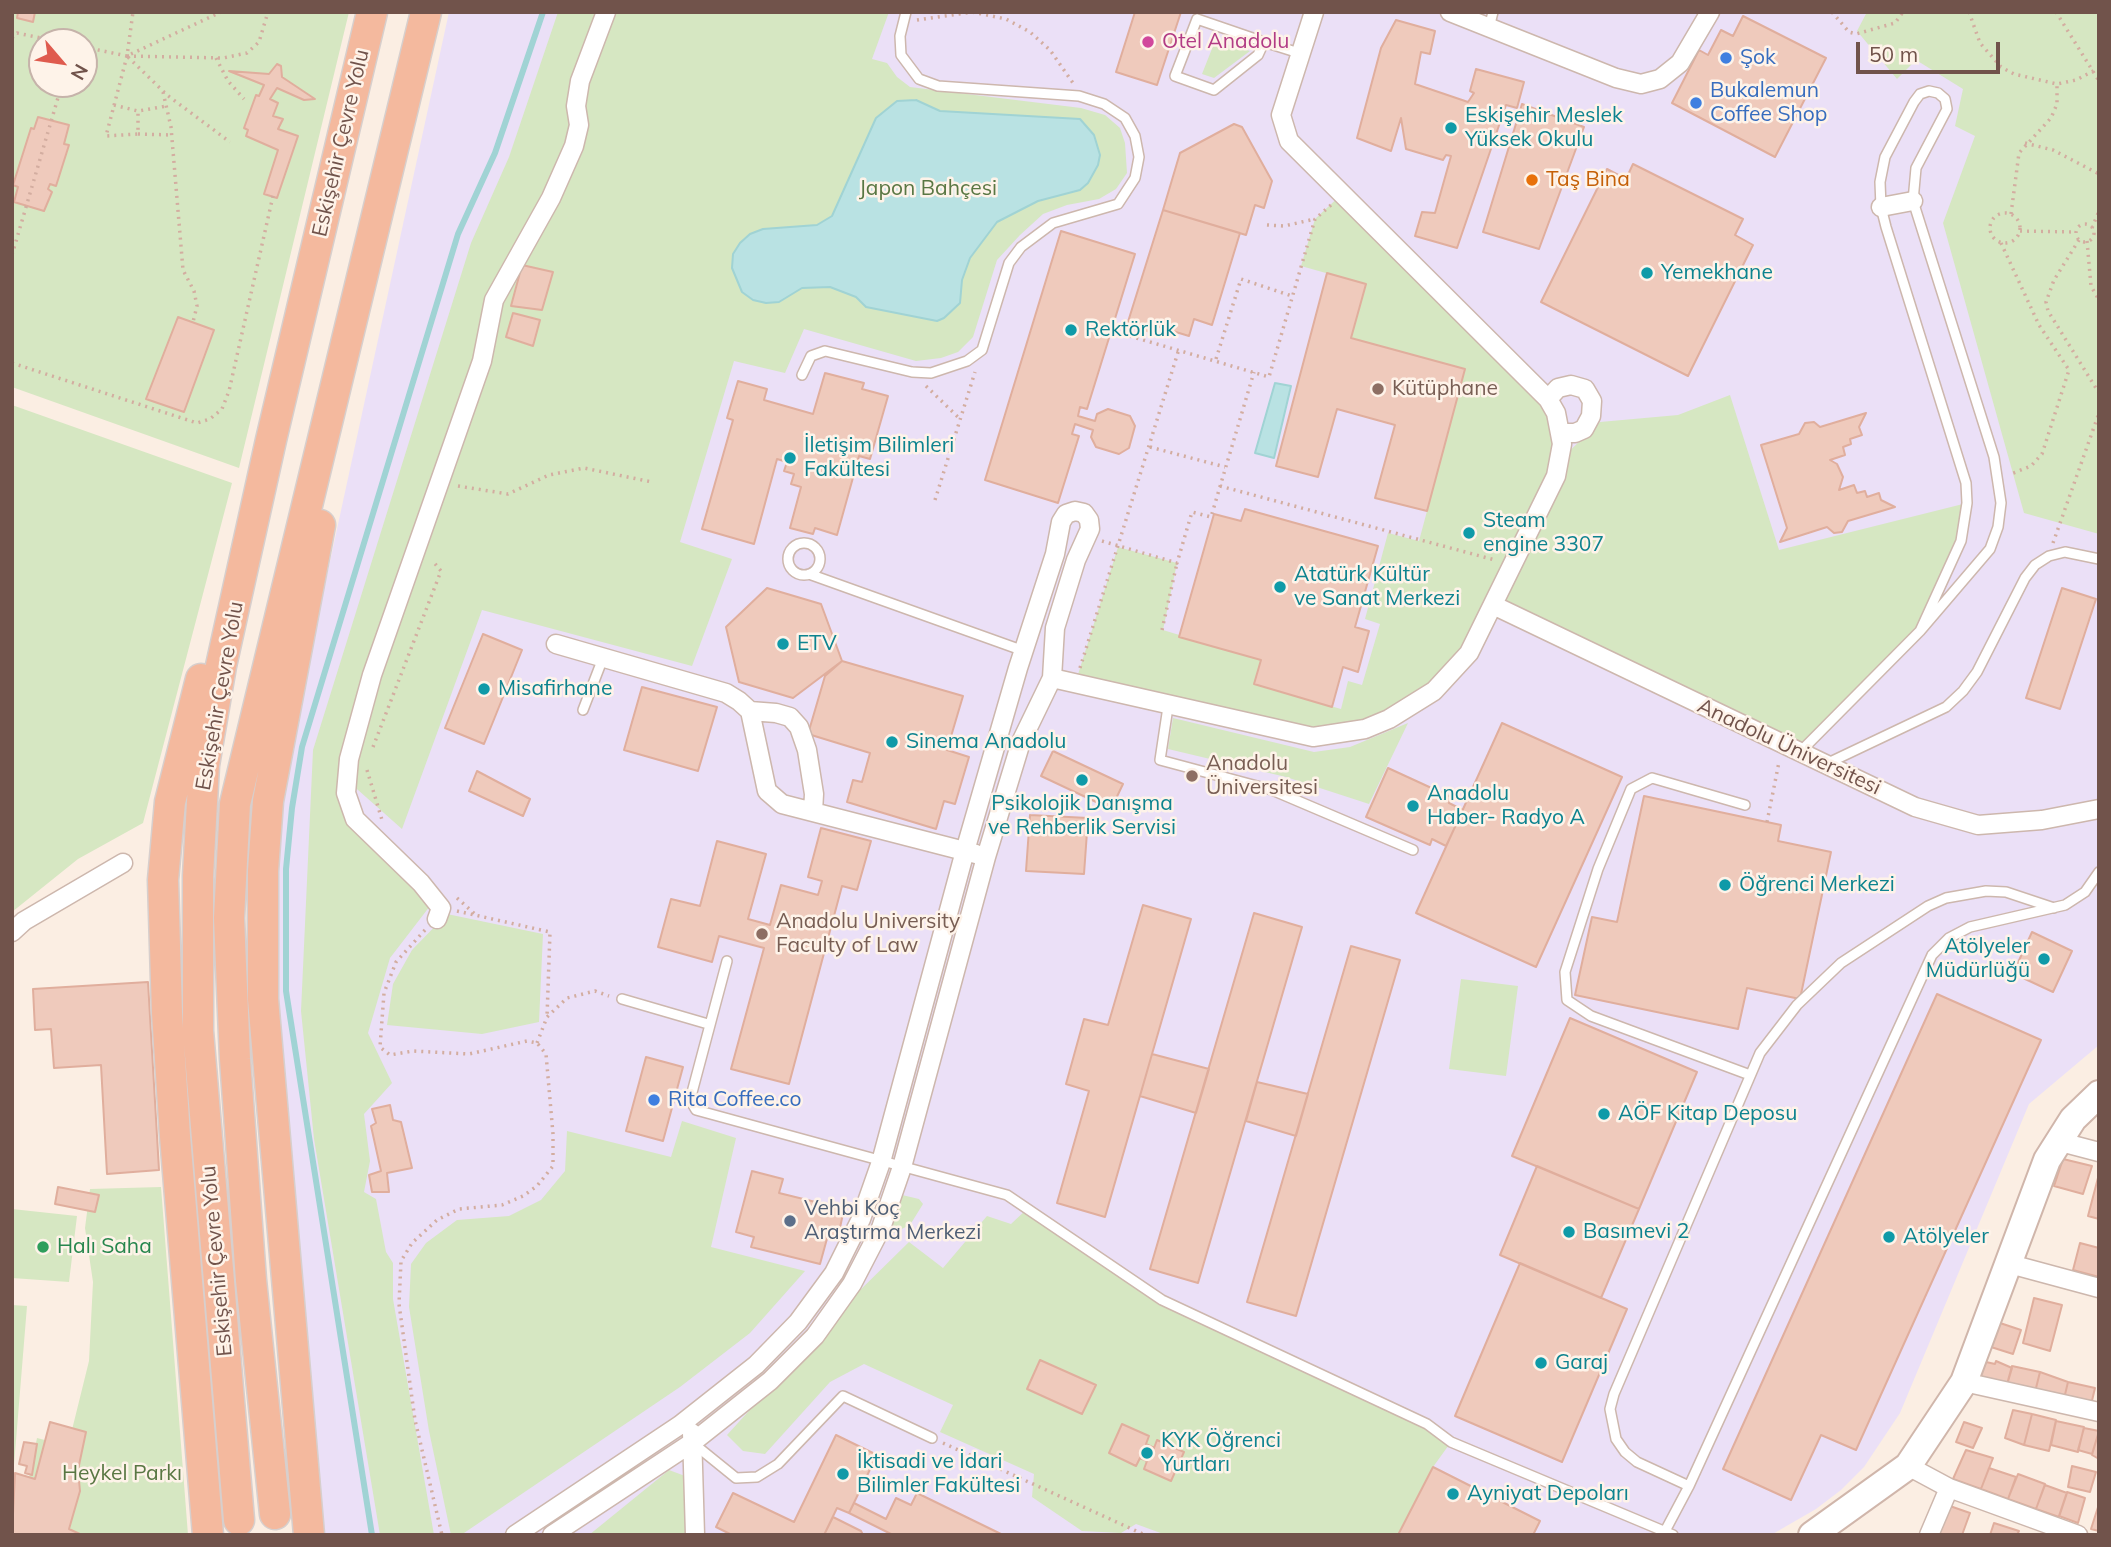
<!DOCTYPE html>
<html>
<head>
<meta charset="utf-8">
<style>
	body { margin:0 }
	#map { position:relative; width:2111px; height:1547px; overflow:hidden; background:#fbeee3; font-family:Mulish,sans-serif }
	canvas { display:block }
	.frame { position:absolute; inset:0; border:14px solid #71534b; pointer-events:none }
	.north { position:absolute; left:28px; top:28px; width:70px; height:70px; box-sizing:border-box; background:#fef3e9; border:2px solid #c6b3aa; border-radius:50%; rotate:119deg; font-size:19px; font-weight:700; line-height:28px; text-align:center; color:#71534b }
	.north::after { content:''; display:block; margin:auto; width:24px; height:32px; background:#df5b4e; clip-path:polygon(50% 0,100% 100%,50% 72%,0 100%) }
	.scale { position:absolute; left:1856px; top:42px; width:144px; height:32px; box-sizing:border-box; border:4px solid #71534b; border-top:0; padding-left:9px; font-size:21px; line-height:24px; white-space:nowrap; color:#71534b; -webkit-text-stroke:5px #fef3e9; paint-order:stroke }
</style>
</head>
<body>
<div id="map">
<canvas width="2111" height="1547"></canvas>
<div class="frame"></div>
<div class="north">N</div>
<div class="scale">50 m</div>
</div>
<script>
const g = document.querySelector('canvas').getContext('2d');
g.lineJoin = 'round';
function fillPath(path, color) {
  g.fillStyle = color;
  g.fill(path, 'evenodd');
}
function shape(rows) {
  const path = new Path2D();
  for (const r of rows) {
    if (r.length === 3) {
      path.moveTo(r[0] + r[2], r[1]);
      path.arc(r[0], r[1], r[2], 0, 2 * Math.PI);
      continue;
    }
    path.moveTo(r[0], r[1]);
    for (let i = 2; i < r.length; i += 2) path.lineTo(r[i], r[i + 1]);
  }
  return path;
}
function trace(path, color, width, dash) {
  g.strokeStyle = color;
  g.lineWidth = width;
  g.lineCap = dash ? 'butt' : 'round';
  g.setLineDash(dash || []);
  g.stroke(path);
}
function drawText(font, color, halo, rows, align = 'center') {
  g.font = font + ' Mulish,sans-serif';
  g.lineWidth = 5;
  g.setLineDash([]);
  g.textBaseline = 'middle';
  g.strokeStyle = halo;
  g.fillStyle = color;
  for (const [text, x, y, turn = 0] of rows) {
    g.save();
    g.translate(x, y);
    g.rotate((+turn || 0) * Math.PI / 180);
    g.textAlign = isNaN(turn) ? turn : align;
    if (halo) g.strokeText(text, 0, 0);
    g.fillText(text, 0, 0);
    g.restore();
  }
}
const education = shape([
	[449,12,2099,12,2099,1045,2029,1104,1900,1413,1864,1467,1841,1490,1816,1509,1771,1535,321,1535,276,991,275,930,281,807,290,746]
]);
const green = shape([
	[12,12,349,12,239,468,12,387],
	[42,42,84,42,84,84,42,84],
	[558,12,889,12,872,59,887,63,897,77,910,87,1081,108,1105,115,1120,128,1125,143,1127,173,1116,189,1099,199,1067,205,1043,214,1020,235,997,260,973,337,958,352,941,358,916,361,804,329,785,373,734,361,680,542,732,559,692,666,482,610,402,829,340,774,340,797,347,822,430,906,390,958,368,1033,392,1083,364,1114,370,1161,364,1192,376,1199,386,1252,393,1263,393,1299,434,1535,380,1535,314,1139,301,1011,313,750,471,243,509,157],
	[1867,12,2099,12,2099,534,2024,513,1943,223,1975,136,1955,126,1963,89,1916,60,1897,79,1857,31],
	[1215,41,1250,51,1214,78,1202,74],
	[1342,194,1548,399,1561,459,1600,422,1678,415,1730,395,1779,550,1967,503,1965,522,1920,631,1800,752,1495,606,1433,691,1339,735,1075,684,1118,547,1177,563,1163,630,1261,660,1254,684,1341,709,1348,681,1362,685,1380,624,1365,619,1388,533,1419,541,1465,369,1351,338,1365,284,1301,266,1315,219],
	[12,405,232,483,143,823,78,859,12,912],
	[1173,718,1314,752,1350,747,1408,723,1369,804,1286,777,1168,749],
	[447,914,543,934,539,1022,482,1034,387,1025,393,984,412,950],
	[1461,979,1518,986,1506,1076,1449,1069],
	[682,1121,736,1138,711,1247,805,1271,750,1333,680,1387,461,1535,451,1535,429,1431,409,1307,411,1264,426,1243,457,1220,509,1216,541,1200,565,1171,567,1131,671,1157],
	[161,1187,188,1535,12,1535,12,1485,27,1488,37,1438,68,1446,89,1361,93,1282,85,1228,90,1189],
	[902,1195,919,1199,923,1204,910,1225,885,1237,898,1197],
	[12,1209,77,1216,69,1282,12,1278],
	[1027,1209,1132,1282,1427,1424,1451,1442,1433,1467,1398,1535,1166,1535,1136,1524,1121,1533,1082,1531,1032,1497,1034,1474,940,1432,953,1405,864,1364,830,1382,765,1454,743,1451,727,1435,849,1301,909,1242,943,1268,987,1216,1011,1224],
	[12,1305,27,1306,14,1465,12,1465],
	[669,1470,685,1476,687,1535,589,1535]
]);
const water = shape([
	[916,100,940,111,1080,119,1094,135,1100,155,1098,165,1088,183,1080,190,1038,201,997,222,970,258,962,280,960,303,944,318,937,321,866,307,856,297,830,287,802,288,779,302,766,303,753,300,742,292,732,268,733,254,740,243,750,234,763,229,817,225,832,216,876,118,897,101,916,100],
	[1275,383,1291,386,1274,458,1255,453,1275,383]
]);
const stream = shape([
	[372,1535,286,991,286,869,292,808,302,747,458,234,495,153,543,12]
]);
const building = shape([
	[18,12,35,12,33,22,17,18,18,12],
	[1135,12,1181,12,1157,85,1116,72,1135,12],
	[1743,16,1826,58,1775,157,1672,103,1699,50,1708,55,1721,30,1733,36,1743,16],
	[1396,20,1435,31,1430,54,1421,52,1415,84,1468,102,1474,93,1470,91,1476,69,1524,82,1517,108,1506,105,1457,248,1415,236,1422,212,1435,213,1451,156,1446,155,1443,160,1406,149,1401,118,1391,151,1357,138,1381,48,1396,20],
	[277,64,281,66,282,77,315,99,304,100,277,88,270,99,278,103,273,116,283,119,278,129,298,136,277,198,264,194,278,150,246,136,248,130,244,128,256,95,259,96,264,85,229,71,269,74,277,64],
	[1522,104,1584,127,1539,249,1483,232,1522,104],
	[38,117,69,125,64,144,69,145,56,186,50,184,48,189,52,192,44,211,14,202,18,187,13,185,31,128,34,129,38,117],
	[1234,124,1242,127,1272,181,1264,208,1255,205,1246,235,1163,210,1180,153,1234,124],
	[1633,164,1743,219,1735,235,1753,245,1688,376,1541,302,1607,169,1626,179,1633,164],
	[1163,210,1240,233,1212,325,1194,319,1189,336,1156,326,1154,333,1127,325,1163,210],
	[1061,231,1135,254,1087,409,1080,407,1078,416,1095,421,1097,414,1108,409,1130,416,1135,426,1129,448,1119,454,1096,447,1091,437,1093,430,1075,424,1072,434,1079,436,1058,503,985,480,1061,231],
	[522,265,553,272,542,310,511,306,522,265],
	[1327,273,1366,284,1351,338,1465,369,1427,511,1375,498,1395,425,1337,409,1318,477,1276,466,1327,273],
	[513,313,540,320,533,346,506,337,513,313],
	[178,317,214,330,184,412,146,399,178,317],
	[825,373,864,383,862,389,888,396,870,459,859,456,837,535,815,528,813,534,790,528,801,487,791,484,794,474,784,471,787,462,777,459,754,544,702,529,733,420,727,418,738,381,767,389,764,400,813,414,825,373],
	[1866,413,1859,427,1862,435,1850,439,1851,444,1843,447,1845,455,1830,460,1837,464,1843,477,1839,490,1854,485,1857,493,1865,491,1867,497,1879,493,1881,500,1895,507,1848,521,1842,532,1834,533,1827,527,1780,542,1787,528,1761,445,1799,434,1805,423,1814,422,1820,427,1866,413],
	[1245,509,1378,546,1355,627,1369,631,1358,672,1343,667,1332,707,1254,684,1261,660,1179,637,1214,514,1241,521,1245,509],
	[767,588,821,604,842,661,793,698,739,682,726,627,767,588],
	[2062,588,2096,599,2060,709,2026,698,2062,588],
	[483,634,522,650,484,744,445,728,483,634],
	[842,661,963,696,947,750,969,757,955,804,944,801,936,829,847,802,853,780,862,782,870,753,808,734,825,676,842,661],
	[642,687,717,707,698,771,624,750,642,687],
	[1502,723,1622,777,1536,967,1416,913,1502,723],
	[1053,751,1123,784,1111,809,1041,776,1053,751],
	[1388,768,1451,797,1449,803,1463,810,1446,846,1432,839,1430,845,1366,817,1388,768],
	[477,771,530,799,523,816,469,791,477,771],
	[1644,796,1781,825,1778,841,1831,852,1800,999,1747,988,1738,1029,1575,995,1592,917,1617,922,1644,796],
	[1030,815,1088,818,1084,874,1026,871,1030,815],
	[821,828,871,841,857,890,842,886,789,1084,731,1069,764,948,719,936,712,962,658,947,671,899,700,906,717,841,766,854,748,919,770,925,781,885,818,895,822,881,808,877,821,828],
	[1143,905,1191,919,1105,1217,1057,1203,1089,1091,1066,1084,1084,1019,1108,1025,1143,905],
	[1254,913,1302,927,1198,1283,1150,1269,1254,913],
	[2032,932,2072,951,2053,992,2023,978,2026,972,2016,967,2032,932],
	[1351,946,1400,960,1296,1316,1247,1302,1351,946],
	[148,982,159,1170,107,1174,101,1065,54,1068,51,1029,35,1030,33,989,148,982],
	[1937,994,2041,1040,1856,1450,1821,1435,1791,1500,1723,1469,1937,994],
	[1570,1018,1697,1072,1639,1209,1512,1156,1570,1018],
	[1152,1054,1209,1069,1196,1113,1140,1096,1152,1054],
	[646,1057,683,1067,663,1141,626,1131,646,1057],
	[1257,1082,1308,1094,1296,1136,1246,1121,1257,1082],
	[390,1105,393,1120,401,1122,412,1168,387,1173,389,1192,372,1192,369,1175,381,1171,371,1126,376,1123,372,1109,390,1105],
	[2063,1159,2092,1166,2083,1194,2054,1186,2063,1159],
	[1537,1166,1639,1209,1601,1298,1500,1255,1537,1166],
	[752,1171,783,1179,779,1193,844,1209,838,1237,828,1235,820,1264,751,1247,754,1237,736,1232,752,1171],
	[2099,1174,2099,1219,2088,1216,2099,1174],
	[58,1187,99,1195,95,1212,55,1204,58,1187],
	[2080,1243,2099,1248,2099,1277,2073,1270,2080,1243],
	[1520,1263,1627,1309,1562,1462,1455,1416,1520,1263],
	[2034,1298,2062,1305,2050,1351,2023,1343,2034,1298],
	[2000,1323,2021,1330,2013,1354,1991,1347,2000,1323],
	[1040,1360,1096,1385,1082,1414,1027,1389,1040,1360],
	[1996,1361,2012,1368,2006,1388,1978,1382,1986,1362,1995,1364,1996,1361],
	[2012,1366,2040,1372,2034,1396,2006,1388,2012,1366],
	[2040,1372,2068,1382,2063,1403,2034,1396,2040,1372],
	[2068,1382,2095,1388,2090,1409,2063,1403,2068,1382],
	[2013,1410,2032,1414,2024,1445,2005,1438,2013,1410],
	[2032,1414,2056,1420,2049,1451,2024,1445,2032,1414],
	[2056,1421,2084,1427,2078,1452,2051,1445,2056,1421],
	[50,1422,86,1432,78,1470,80,1491,69,1529,82,1535,12,1535,15,1473,35,1479,50,1422],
	[1964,1422,1982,1428,1973,1448,1956,1442,1964,1422],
	[1122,1424,1149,1436,1146,1444,1154,1448,1157,1440,1184,1452,1171,1481,1144,1469,1147,1461,1140,1458,1136,1466,1109,1453,1122,1424],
	[2084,1428,2099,1431,2092,1454,2078,1450,2084,1428],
	[2099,1431,2099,1459,2092,1455,2099,1431],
	[836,1435,877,1455,849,1513,837,1508,824,1535,732,1535,716,1527,733,1493,794,1522,836,1435],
	[24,1442,37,1444,32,1475,25,1473,27,1466,19,1464,24,1442],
	[1966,1450,1993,1458,1981,1489,1953,1479,1966,1450],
	[2072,1466,2096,1472,2090,1492,2068,1487,2072,1466],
	[1433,1467,1540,1521,1533,1535,1398,1535,1433,1467],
	[1989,1468,2016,1477,2008,1499,1981,1489,1989,1468],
	[2018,1474,2045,1484,2036,1509,2008,1499,2018,1474],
	[2045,1485,2067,1493,2059,1517,2036,1509,2045,1485],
	[2067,1492,2085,1498,2078,1523,2059,1516,2067,1492],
	[917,1493,1003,1535,893,1535,849,1513,854,1503,886,1519,896,1498,911,1505,917,1493],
	[2099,1504,2099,1531,2091,1529,2099,1504],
	[1947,1505,1970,1513,1962,1535,1936,1535,1947,1505],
	[833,1517,861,1531,863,1535,824,1535,833,1517],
	[1994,1523,2019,1531,2017,1535,1990,1535,1994,1523]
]);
const path = shape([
	[1832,12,1849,32,1856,34,1895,23,1903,12],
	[1969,12,1980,43,2001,67,2014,74,2057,84,2076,80,2099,68],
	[2056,12,2099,81],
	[917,20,972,12,1006,19,1030,32,1050,50,1073,83],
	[12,38,17,33,60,42],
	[84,47,127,56,133,12],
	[131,54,221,12],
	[127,56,223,58,247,53,259,42,268,12],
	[127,56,106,136,138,134,138,111],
	[128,57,167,95,230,142],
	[216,58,228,81,244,99],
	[163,92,171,127,183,270,194,291,197,306,193,322],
	[114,105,138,111,167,106],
	[138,134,172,135],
	[2025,143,2053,150,2099,174],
	[2005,228,15],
	[2011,214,2019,153,2051,118,2057,104,2057,84],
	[2085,233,9],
	[1267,225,1284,226,1315,219],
	[2092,228,2099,211],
	[2020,231,2076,232],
	[2079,240,2054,280,2046,302,2048,311,2099,393],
	[2087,241,2091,286,2099,300],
	[2001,243,2039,325,2069,370,2042,454,2031,466,2011,474],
	[12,255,62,84],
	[1123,334,1269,377,1315,219,1331,205],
	[1216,359,1241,279,1292,296],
	[12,363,197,423,210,419,222,409,229,391,273,196],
	[926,386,960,419],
	[1150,447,1225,467],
	[458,486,508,494,549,475,584,468,652,482],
	[1220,486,1495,560],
	[935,500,975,372],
	[1102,541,1177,563,1192,512,1211,517,1254,372],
	[2053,543,2099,413],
	[1162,630,1177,563],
	[1080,668,1179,349],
	[373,747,441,571,432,560],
	[367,770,382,820],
	[1767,822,1779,762],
	[457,898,476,915],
	[457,911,550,932,547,1017],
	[425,930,396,962,384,993,380,1047,390,1055,413,1051,469,1054,527,1041,537,1043,546,1054,553,1134,553,1166,537,1186,523,1196,502,1205,459,1209,437,1220,412,1243,401,1261,399,1304,415,1420,442,1535],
	[537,1043,547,1017,567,998,595,991,609,996],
	[943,1443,1145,1535]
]);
const service = shape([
	[1197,19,1264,42,1258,55,1214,90,1175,76,1197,19],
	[1489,28,1493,12],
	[1264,42,1299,53],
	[802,375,811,356,825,351,912,372,931,373,967,361,982,350,1009,263,1021,247,1053,223,1118,204,1135,178,1139,157,1135,136,1125,118,1104,104,1079,96,938,86,919,79,901,55,900,36,906,12],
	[804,559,16],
	[809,574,1024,651],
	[1168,707,1160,760,1272,790,1413,850],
	[583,710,603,658],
	[1800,752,1920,631,1990,549,1998,527,2001,503,1994,457,1913,201,1916,168,1947,109,1945,99,1938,93,1929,91,1920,94,1914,102,1885,157,1880,182,1881,207,1886,227,1966,483,1967,503,1961,541,1920,631],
	[1826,764,1946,707,1963,691,1977,672,2025,578,2035,565,2049,556,2065,552,2099,559],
	[1745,805,1652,778,1631,789,1598,869,1565,972,1567,1000,1591,1016,1750,1075],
	[727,961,690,1100,696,1110,1007,1195,1162,1300,1427,1424,1451,1442,1673,1535],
	[622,999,708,1024],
	[694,1444,736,1478,757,1477,778,1464,843,1396,932,1438],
	[1689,1486,1637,1462,1625,1452,1616,1439,1610,1409,1614,1394,1760,1053,1797,1005,1841,963,1928,906,1946,898,1986,891,2006,892,2054,908],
	[1663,1535,1689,1486,1932,955,1949,938,1970,927,2065,905,2085,892,2099,872]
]);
const minor = shape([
	[1450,12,1616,78,1641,84,1660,79,1680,63,1710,12],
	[1881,207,1913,201],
	[1548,399,1558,388,1571,385,1585,389,1592,401,1591,416,1584,429,1575,433,1561,433],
	[1495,606,1915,807,1978,825,2042,820,2099,809],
	[556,644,726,693,739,701,750,711,767,791,782,804,976,854],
	[1052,678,1313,737,1365,729,1389,719,1434,691,1469,653,1556,476,1562,444,1556,413,1548,399,1289,141,1281,115,1314,12],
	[750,711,776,713,790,717,799,727,807,750,814,794,813,812],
	[437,919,441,908,421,883,355,819,346,793,349,759,372,675,482,361,494,300,551,198,574,146,579,125,576,106,580,81,606,12],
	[12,932,24,921,123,863],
	[2057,1141,2099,1152],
	[2010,1264,2099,1288],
	[1964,1382,2099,1412],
	[692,1433,695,1535],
	[1908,1466,1949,1488,2078,1535],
	[515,1535,680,1425,756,1365,798,1322,834,1273,861,1219,881,1162,965,851,1018,668,1055,554,1061,522,1066,514,1075,511,1084,513,1089,520,1090,529,1076,560,1055,628,1052,678,1021,742,986,857,902,1167,881,1228,852,1284,815,1336,770,1381,693,1442,552,1535],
	[1929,1535,1949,1488]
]);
const secondary = shape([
	[1812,1535,1908,1466,1964,1382,2047,1160,2073,1119,2099,1094]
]);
const trunk = shape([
	[201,679,170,802,163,880,167,1013,175,1136,208,1535],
	[275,1514,251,1280,235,1059,229,918,235,804,426,12],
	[239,1520,198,1031,198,876,204,765,221,666,271,440,372,12],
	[309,1535,263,999,263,871,268,801,320,525]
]);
const markers = [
	[1148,42,7,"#d1479c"],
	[1726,58,7,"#3f7fe0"],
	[1696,103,7,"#3f7fe0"],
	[1451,128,7,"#0f9aa8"],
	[1532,180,7,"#e8710a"],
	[1647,273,7,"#0f9aa8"],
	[1071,330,7,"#0f9aa8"],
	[1378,389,7,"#8d6e63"],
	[790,458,7,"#0f9aa8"],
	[1469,533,7,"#0f9aa8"],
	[1280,587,7,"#0f9aa8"],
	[783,644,7,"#0f9aa8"],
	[484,689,7,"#0f9aa8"],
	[892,742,7,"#0f9aa8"],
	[1192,776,7,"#8d6e63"],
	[1082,780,7,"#0f9aa8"],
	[1413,806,7,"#0f9aa8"],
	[1725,885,7,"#0f9aa8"],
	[762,934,7,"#8d6e63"],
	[2044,959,7,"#0f9aa8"],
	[654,1100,7,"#3f7fe0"],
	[1604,1114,7,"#0f9aa8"],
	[790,1221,7,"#5c6f8a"],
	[1569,1232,7,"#0f9aa8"],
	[1889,1237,7,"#0f9aa8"],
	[43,1247,7,"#2e9e5b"],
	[1541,1363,7,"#0f9aa8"],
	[1147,1453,7,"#0f9aa8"],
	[843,1474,7,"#0f9aa8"],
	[1453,1494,7,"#0f9aa8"]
];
const hotelNames = [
	["Otel Anadolu",1162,42]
];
const shopNames = [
	["Şok",1740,58],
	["Bukalemun",1710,91],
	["Coffee Shop",1710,115],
	["Rita Coffee.co",668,1100]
];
const cultureNames = [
	["Eskişehir Meslek",1465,116],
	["Yüksek Okulu",1465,140],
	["Yemekhane",1661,273],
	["Rektörlük",1085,330],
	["İletişim Bilimleri",804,446],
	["Fakültesi",804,470],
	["Steam",1483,521],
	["engine 3307",1483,545],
	["Atatürk Kültür",1294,575],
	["ve Sanat Merkezi",1294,599],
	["ETV",797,644],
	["Misafirhane",498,689],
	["Sinema Anadolu",906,742],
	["Anadolu",1427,794],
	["Haber- Radyo A",1427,818],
	["Psikolojik Danışma",1082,804,"center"],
	["ve Rehberlik Servisi",1082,828,"center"],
	["Öğrenci Merkezi",1739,885],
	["Atölyeler",2030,947,"right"],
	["Müdürlüğü",2030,971,"right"],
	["AÖF Kitap Deposu",1618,1114],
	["Basımevi 2",1583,1232],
	["Atölyeler",1903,1237],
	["Garaj",1555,1363],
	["KYK Öğrenci",1161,1441],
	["Yurtları",1161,1465],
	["İktisadi ve İdari",857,1462],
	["Bilimler Fakültesi",857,1486],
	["Ayniyat Depoları",1467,1494]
];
const streetNames = [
	["Eskişehir Çevre Yolu",341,143,-77],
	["Eskişehir Çevre Yolu",220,696,-80],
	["Anadolu Üniversitesi",1789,747,25],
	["Eskişehir Çevre Yolu",217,1261,-95]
];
const foodNames = [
	["Taş Bina",1546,180]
];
const parkNames = [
	["Japon Bahçesi",928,189],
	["Heykel Parkı",122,1474]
];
const educationNames = [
	["Kütüphane",1392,389],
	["Anadolu",1206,764],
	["Üniversitesi",1206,788],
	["Anadolu University",776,922],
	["Faculty of Law",776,946]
];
const serviceNames = [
	["Vehbi Koç",804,1209],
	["Araştırma Merkezi",804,1233]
];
const leisureNames = [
	["Halı Saha",57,1247]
];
fillPath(education, '#ebe0f7');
fillPath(green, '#d6e7c2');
fillPath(water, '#b9e2e3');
trace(water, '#a0d3d4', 2);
trace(stream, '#a0d3d4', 6);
fillPath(building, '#efcabc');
trace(building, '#e0ae9d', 2);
trace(service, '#cdb7ad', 12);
trace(minor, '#cdb7ad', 21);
trace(secondary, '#d0b6ab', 30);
trace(trunk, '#d7cfcd', 33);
trace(path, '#d3ada0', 3.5, [2, 5]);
trace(service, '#fff', 9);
trace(minor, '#fff', 18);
trace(secondary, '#fff', 26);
trace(trunk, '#f4b99e', 30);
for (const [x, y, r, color] of markers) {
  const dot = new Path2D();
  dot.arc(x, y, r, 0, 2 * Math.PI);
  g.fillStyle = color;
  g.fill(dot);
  trace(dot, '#fef3e9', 2.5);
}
drawText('21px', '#b23c85', '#fef3e9', hotelNames, 'left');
drawText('21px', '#366cbe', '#fef3e9', shopNames, 'left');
drawText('21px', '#0d838f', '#fef3e9', cultureNames, 'left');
drawText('21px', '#71534b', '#fef3e9', streetNames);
drawText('21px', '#c56008', '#fef3e9', foodNames, 'left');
drawText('21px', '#597743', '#fef3e9', parkNames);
drawText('21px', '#785e54', '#fef3e9', educationNames, 'left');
drawText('21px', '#4e5e75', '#fef3e9', serviceNames, 'left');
drawText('21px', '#27864d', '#fef3e9', leisureNames, 'left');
</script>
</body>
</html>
